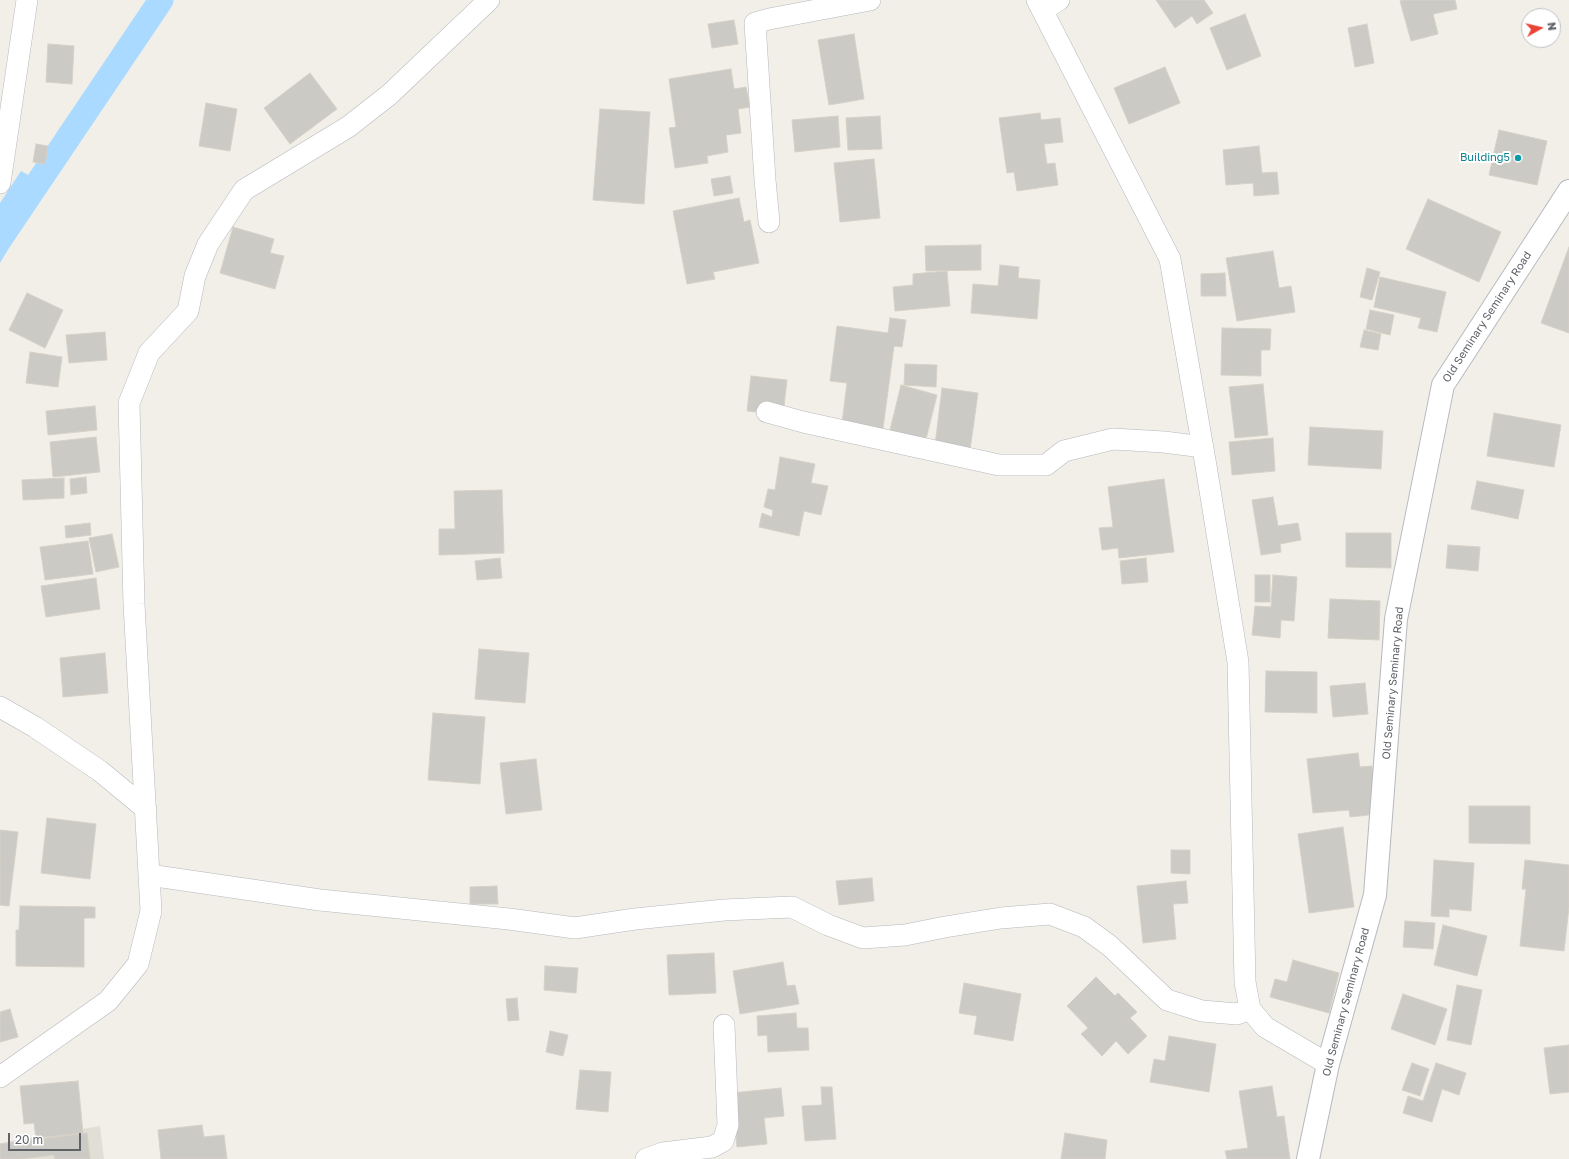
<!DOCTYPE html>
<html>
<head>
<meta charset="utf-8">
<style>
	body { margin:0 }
	#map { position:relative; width:1569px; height:1159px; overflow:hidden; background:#f1efe8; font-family:"Golos Text",sans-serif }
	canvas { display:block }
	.north { position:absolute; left:1521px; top:8px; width:40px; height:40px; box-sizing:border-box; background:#fff; border:1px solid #bfc1c3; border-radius:50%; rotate:82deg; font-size:11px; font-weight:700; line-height:16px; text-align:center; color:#5f6368 }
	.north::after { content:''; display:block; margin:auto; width:14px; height:18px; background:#ea4335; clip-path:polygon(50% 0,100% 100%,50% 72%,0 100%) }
	.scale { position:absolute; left:8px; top:1133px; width:73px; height:18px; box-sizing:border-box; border:2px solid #5f6368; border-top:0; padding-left:5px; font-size:12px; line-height:14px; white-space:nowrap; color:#5f6368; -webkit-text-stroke:3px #fff; paint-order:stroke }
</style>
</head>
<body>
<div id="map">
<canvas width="1569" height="1159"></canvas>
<div class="north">N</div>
<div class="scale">20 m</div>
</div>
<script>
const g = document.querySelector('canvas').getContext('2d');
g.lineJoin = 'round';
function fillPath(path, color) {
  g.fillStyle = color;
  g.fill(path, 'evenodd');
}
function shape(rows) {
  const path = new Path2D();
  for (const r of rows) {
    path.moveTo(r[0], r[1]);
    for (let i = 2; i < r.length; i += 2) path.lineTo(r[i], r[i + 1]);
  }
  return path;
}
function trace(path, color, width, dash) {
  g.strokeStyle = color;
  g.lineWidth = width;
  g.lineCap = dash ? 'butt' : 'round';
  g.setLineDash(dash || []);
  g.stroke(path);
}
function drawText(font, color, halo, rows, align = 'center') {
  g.font = font + ' "Golos Text",sans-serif';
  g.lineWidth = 4;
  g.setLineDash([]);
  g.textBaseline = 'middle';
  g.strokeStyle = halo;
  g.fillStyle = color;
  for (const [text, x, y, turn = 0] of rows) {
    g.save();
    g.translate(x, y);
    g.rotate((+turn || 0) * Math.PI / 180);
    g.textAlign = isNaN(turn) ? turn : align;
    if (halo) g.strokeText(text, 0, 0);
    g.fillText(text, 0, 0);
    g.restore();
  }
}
const education = shape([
	[100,1126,104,1159,0,1159,0,1143]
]);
const water = shape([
	[21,171,47,185,0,263,0,203]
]);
const canal = shape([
	[0,239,161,0]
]);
const building = shape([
	[1156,0,1204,0,1213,13,1197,24,1192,16,1175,28,1156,0],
	[1404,0,1455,0,1457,9,1433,14,1438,34,1411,41,1400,1,1404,0],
	[1245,14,1261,56,1227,70,1210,28,1245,14],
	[734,20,738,44,712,48,708,24,734,20],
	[1367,24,1374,63,1355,67,1348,28,1367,24],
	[854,34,864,99,829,105,818,40,854,34],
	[48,44,74,46,72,84,46,82,48,44],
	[1165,67,1180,103,1129,124,1114,88,1165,67],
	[731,69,734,89,746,87,750,107,738,109,741,133,726,135,728,152,707,156,708,163,675,168,669,128,676,127,669,79,731,69],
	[310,73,337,109,290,144,264,108,310,73],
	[206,103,237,109,230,151,199,146,206,103],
	[600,109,650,112,644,204,593,200,600,109],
	[1040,113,1041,120,1060,118,1063,142,1044,144,1047,164,1055,163,1058,185,1017,191,1014,172,1007,173,999,118,1040,113],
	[838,116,840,147,795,152,792,120,838,116],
	[880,116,882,149,848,150,846,118,880,116],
	[1499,130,1547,141,1537,185,1489,175,1499,130],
	[36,144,48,146,45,164,33,162,36,144],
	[1259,146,1262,173,1277,172,1279,194,1254,196,1253,183,1226,185,1223,150,1259,146],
	[874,159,880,218,840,222,834,163,874,159],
	[730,176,733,193,714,196,711,179,730,176],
	[739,198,744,222,750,220,759,263,713,272,715,279,687,284,673,211,739,198],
	[1428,199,1501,232,1479,282,1406,249,1428,199],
	[233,227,274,239,270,253,284,256,275,289,220,273,233,227],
	[981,245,981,270,926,271,925,246,981,245],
	[1569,247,1569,333,1541,323,1569,247],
	[1273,251,1279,288,1291,286,1295,312,1237,321,1226,258,1273,251],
	[1000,265,1019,267,1018,278,1040,280,1037,319,971,313,973,284,998,286,1000,265],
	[1367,268,1380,272,1372,300,1360,297,1367,268],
	[947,271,950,306,895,311,893,287,913,285,913,274,947,271],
	[1225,273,1226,296,1201,296,1201,274,1225,273],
	[1380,277,1446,292,1437,332,1418,328,1421,318,1374,307,1380,277],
	[27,293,63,310,45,348,9,330,27,293],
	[1370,310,1394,315,1390,335,1366,329,1370,310],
	[890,318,906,320,902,347,894,346,882,436,841,431,847,383,830,381,837,326,888,333,890,318],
	[1222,328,1271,329,1270,350,1261,350,1261,376,1221,375,1222,328],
	[1364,330,1381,334,1378,350,1360,347,1364,330],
	[105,332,107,360,69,363,66,335,105,332],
	[30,352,62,357,58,387,26,383,30,352],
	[905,364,937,365,936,387,904,385,905,364],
	[751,376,787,380,783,415,747,411,751,376],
	[1263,384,1268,435,1235,438,1229,387,1263,384],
	[901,385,937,395,926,439,890,430,901,385],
	[942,388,978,393,970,450,935,445,942,388],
	[95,406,97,430,48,435,46,411,95,406],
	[1494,413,1561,425,1554,467,1487,456,1494,413],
	[1310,427,1383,431,1381,469,1308,465,1310,427],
	[96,437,100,472,53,477,50,442,96,437],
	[1273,438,1275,471,1232,475,1229,442,1273,438],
	[780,457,815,464,811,483,828,486,821,515,804,511,799,536,759,527,762,513,772,517,773,510,764,507,768,489,775,490,780,457],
	[86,477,87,493,71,495,70,479,86,477],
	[64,478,64,498,23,500,22,480,64,478],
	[1164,479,1174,552,1119,558,1118,548,1102,550,1099,528,1113,527,1108,487,1164,479],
	[1477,481,1524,490,1518,519,1471,509,1477,481],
	[502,490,504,553,439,555,439,529,455,529,454,491,502,490],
	[1273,497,1278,526,1298,523,1301,540,1280,544,1281,552,1261,555,1252,500,1273,497],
	[90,523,91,535,66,538,65,526,90,523],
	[1346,533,1391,533,1391,568,1346,567,1346,533],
	[112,534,119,567,96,572,89,538,112,534],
	[88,541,93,574,45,580,40,547,88,541],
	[1448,545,1480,547,1478,571,1446,568,1448,545],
	[500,558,502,578,477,580,475,561,500,558],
	[1146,558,1148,582,1122,584,1120,561,1146,558],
	[1255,575,1270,575,1270,602,1255,602,1255,575],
	[1273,575,1297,577,1294,621,1281,620,1280,638,1252,635,1255,606,1271,607,1273,575],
	[96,578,100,609,46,617,41,586,96,578],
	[1330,599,1380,601,1379,640,1328,638,1330,599],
	[479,649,529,653,525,703,475,699,479,649],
	[105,653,108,693,63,697,60,658,105,653],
	[1266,671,1317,672,1317,713,1265,712,1266,671],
	[1365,683,1368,714,1333,717,1330,686,1365,683],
	[433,713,485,717,480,784,428,780,433,713],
	[1358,753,1360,767,1372,766,1377,814,1350,817,1349,810,1313,813,1307,759,1358,753],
	[536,759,542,810,506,814,500,763,536,759],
	[1469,806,1530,806,1530,844,1469,843,1469,806],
	[47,818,96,824,90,879,41,873,47,818],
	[1343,827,1354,907,1309,913,1298,834,1343,827],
	[0,830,18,832,9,906,0,905,0,830],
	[1171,850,1190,850,1190,874,1171,873,1171,850],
	[1434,860,1474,863,1471,911,1449,909,1449,917,1431,916,1434,860],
	[1525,860,1569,865,1569,907,1564,951,1520,946,1526,889,1522,889,1525,860],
	[872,878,874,901,839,905,836,881,872,878],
	[1186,881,1188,903,1173,904,1176,939,1143,943,1137,886,1186,881],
	[497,886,498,904,470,904,470,887,497,886],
	[20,906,95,907,95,918,84,918,84,967,16,966,16,930,19,930,20,906],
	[1405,921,1435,923,1433,949,1403,947,1405,921],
	[1443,925,1487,936,1477,976,1434,965,1443,925],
	[714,953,716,993,669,995,667,955,714,953],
	[1293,960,1339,973,1329,1013,1270,997,1275,979,1287,982,1293,960],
	[783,962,787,986,795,985,799,1004,740,1014,733,971,783,962],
	[545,966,578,968,576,993,544,990,545,966],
	[1096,977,1115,996,1118,993,1137,1012,1130,1018,1147,1036,1128,1054,1116,1041,1102,1056,1081,1034,1088,1028,1067,1006,1096,977],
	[964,983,1021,994,1013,1041,974,1034,977,1016,959,1013,964,983],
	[1457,985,1482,990,1471,1045,1447,1040,1457,985],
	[1403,994,1447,1009,1435,1045,1391,1029,1403,994],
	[517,998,519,1020,508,1021,506,999,517,998],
	[10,1009,18,1037,0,1042,0,1012,10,1009],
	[796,1013,797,1028,808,1028,809,1050,768,1052,767,1035,758,1036,757,1016,796,1013],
	[550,1031,568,1035,563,1056,546,1052,550,1031],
	[1169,1036,1216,1044,1209,1092,1150,1082,1154,1059,1165,1061,1169,1036],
	[1569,1045,1569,1092,1550,1094,1544,1048,1569,1045],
	[1412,1063,1429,1069,1420,1096,1402,1090,1412,1063],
	[1436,1063,1466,1073,1459,1095,1442,1089,1432,1122,1403,1113,1408,1096,1423,1101,1436,1063],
	[580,1070,611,1072,608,1112,576,1109,580,1070],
	[78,1081,83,1133,36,1138,34,1123,24,1124,20,1086,78,1081],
	[1272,1086,1277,1117,1284,1116,1290,1159,1227,1159,1225,1151,1248,1148,1239,1091,1272,1086],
	[821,1087,832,1087,836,1139,805,1141,802,1106,822,1105,821,1087],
	[781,1088,784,1116,764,1118,767,1144,737,1147,732,1093,781,1088],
	[202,1125,204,1137,224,1135,227,1159,161,1159,158,1130,202,1125],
	[87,1133,90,1159,55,1159,54,1155,21,1159,0,1159,0,1144,87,1133],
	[1065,1133,1107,1140,1105,1159,1061,1159,1065,1133]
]);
const minor = shape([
	[1037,0,1170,259,1206,466,1238,662,1245,982,1250,1009,1265,1027,1328,1064],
	[1043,10,1059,0],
	[0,183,27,0],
	[769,222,765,180,755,23,769,19,870,0],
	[767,412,803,422,999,465,1046,465,1064,451,1113,439,1164,442,1203,447],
	[0,707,35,727,100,771,146,809],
	[149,875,320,900,509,919,575,928,635,919,724,910,792,907,828,925,863,938,905,935,945,927,1001,918,1050,914,1084,927,1110,946,1167,1000,1202,1011,1237,1014,1250,1009],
	[0,1077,108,1001,138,964,151,911,134,604,129,403,149,353,188,311,195,276,208,244,244,190,348,127,389,95,489,0],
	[646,1159,663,1153,712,1147,723,1141,728,1125,724,1025]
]);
const secondary = shape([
	[1308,1159,1328,1064,1375,895,1396,619,1443,385,1569,191]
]);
const markers = [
	[1518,158,4,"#0f9aa8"]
];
const cultureNames = [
	["Building5",1510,158]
];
const streetNames = [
	["Old Seminary Seminary Road",1487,317,-57],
	["Old Seminary Seminary Road",1393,683,-85],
	["Old Seminary Seminary Road",1346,1002,-75]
];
fillPath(education, '#e1ded6');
fillPath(water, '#aadaff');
trace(canal, '#aadaff', 25);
fillPath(building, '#cccac5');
trace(building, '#d6d1c6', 1);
trace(minor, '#b5b8bc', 22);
trace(secondary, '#b6babf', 24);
trace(minor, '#fff', 21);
trace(secondary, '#fff', 22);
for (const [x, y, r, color] of markers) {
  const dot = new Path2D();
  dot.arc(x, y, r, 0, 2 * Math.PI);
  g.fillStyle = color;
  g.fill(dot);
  trace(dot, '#fff', 1.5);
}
drawText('11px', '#0d838f', '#fff', cultureNames, 'right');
drawText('11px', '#5f6368', '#fff', streetNames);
</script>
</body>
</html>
